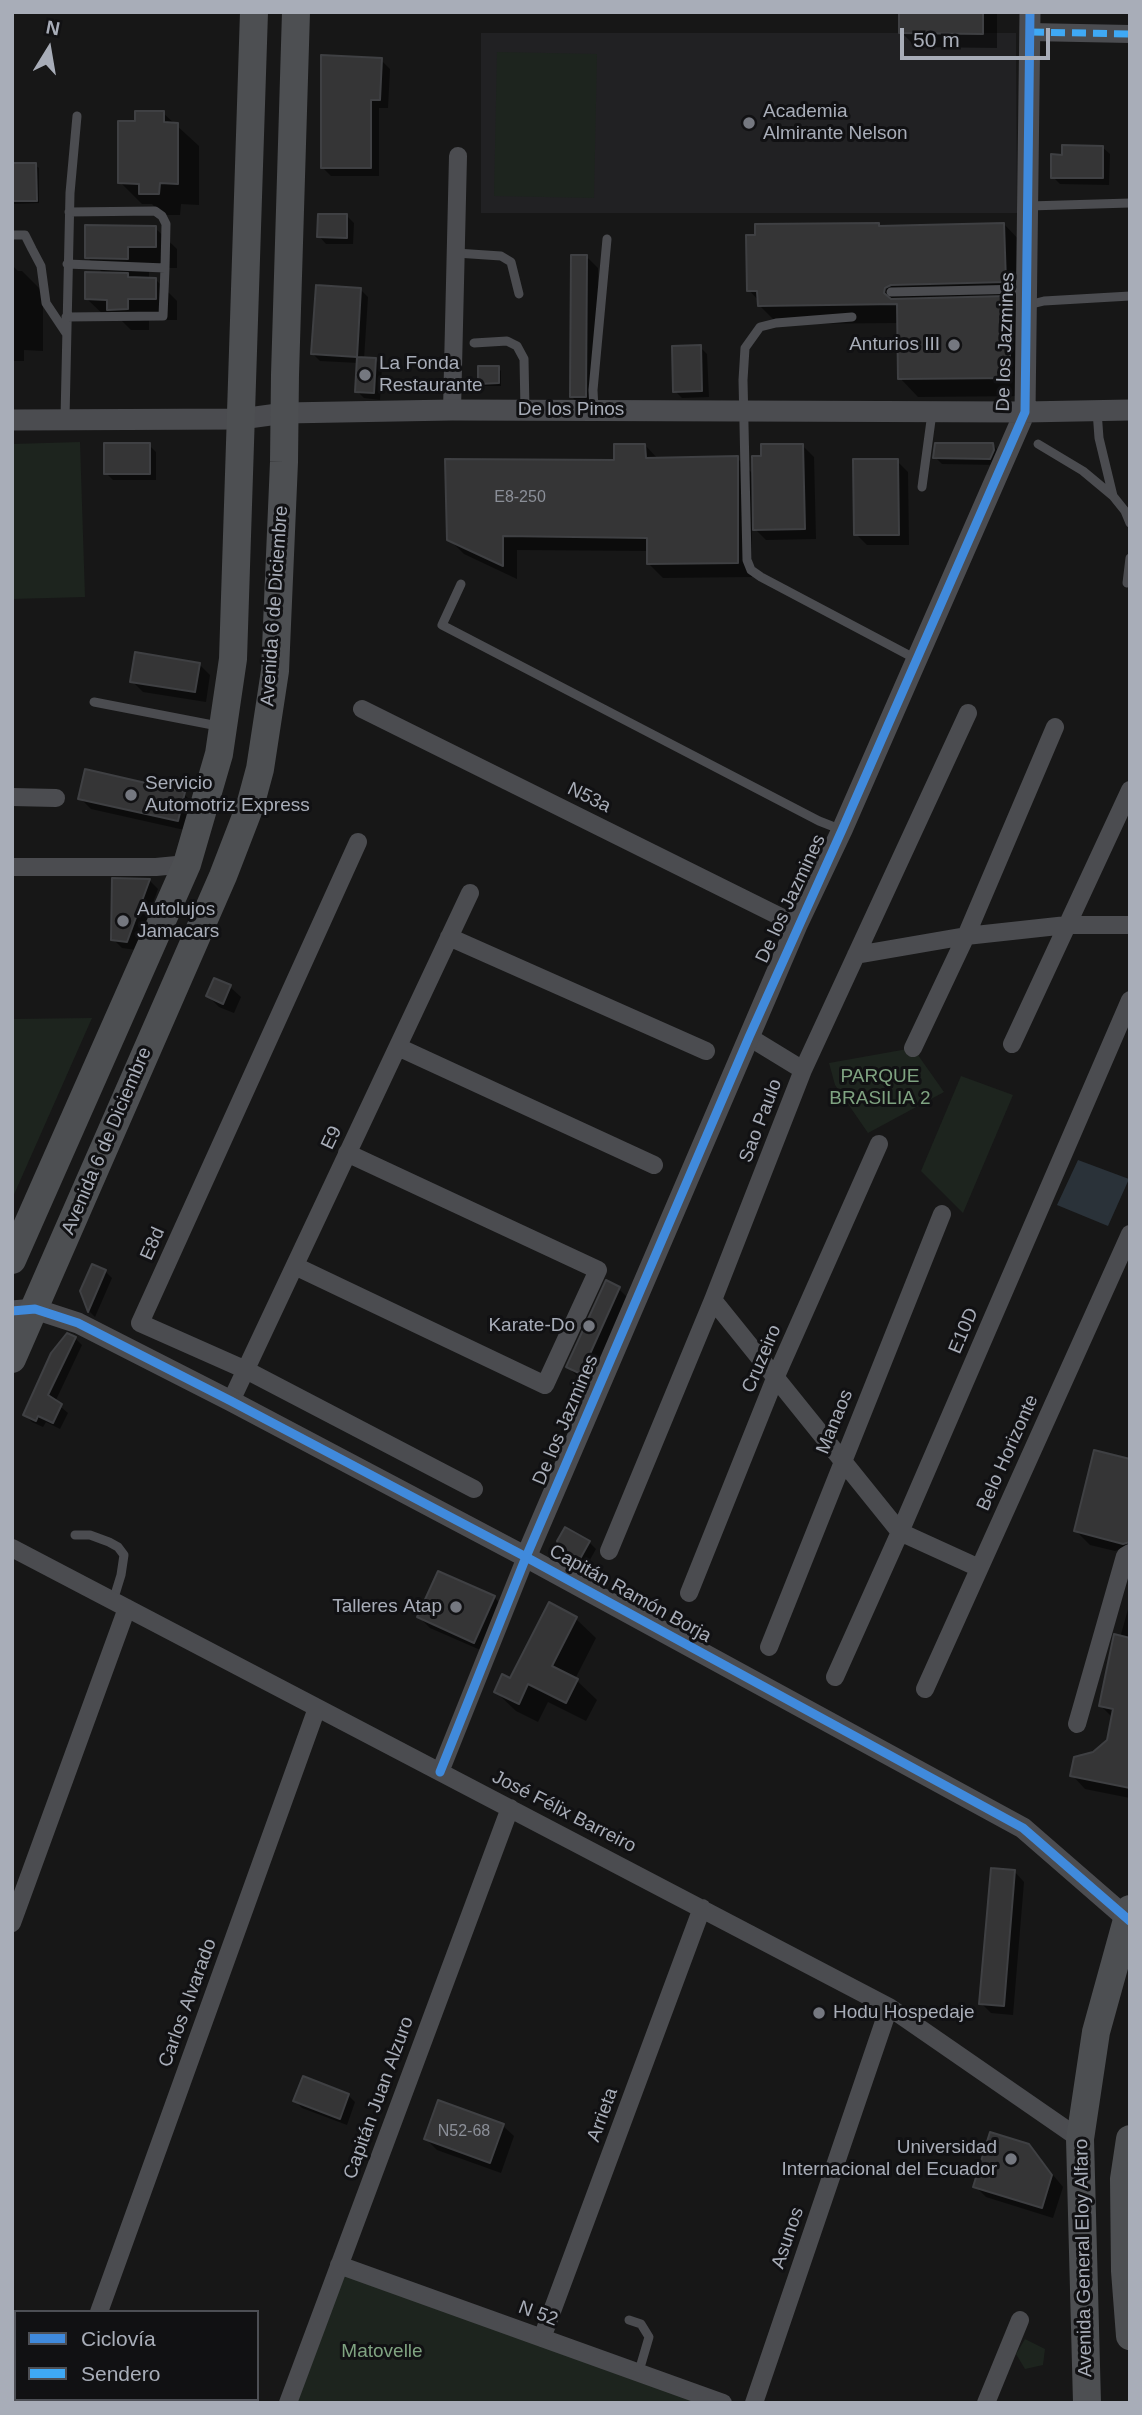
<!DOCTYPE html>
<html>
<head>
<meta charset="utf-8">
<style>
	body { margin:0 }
	#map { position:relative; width:1142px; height:2415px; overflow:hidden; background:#171717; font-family:Arial,sans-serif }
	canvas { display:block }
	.frame { position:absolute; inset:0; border:14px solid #a8adb8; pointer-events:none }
	.legend { position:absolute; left:14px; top:2310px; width:245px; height:91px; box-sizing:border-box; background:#111113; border:2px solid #4d4f55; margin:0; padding:9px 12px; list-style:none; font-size:21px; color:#a8adb8 }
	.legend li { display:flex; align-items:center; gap:14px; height:35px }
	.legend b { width:35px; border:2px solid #4d4f55 }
	.north { position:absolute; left:14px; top:14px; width:70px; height:70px; -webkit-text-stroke:5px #111113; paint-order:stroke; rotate:11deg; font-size:19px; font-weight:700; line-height:28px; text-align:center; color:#a8adb8 }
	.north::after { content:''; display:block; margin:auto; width:24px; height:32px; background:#a8adb8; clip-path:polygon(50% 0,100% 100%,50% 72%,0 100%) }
	.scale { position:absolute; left:900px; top:28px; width:150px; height:32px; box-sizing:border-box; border:4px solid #a8adb8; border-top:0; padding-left:9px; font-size:21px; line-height:24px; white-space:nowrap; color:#a8adb8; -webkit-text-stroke:5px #111113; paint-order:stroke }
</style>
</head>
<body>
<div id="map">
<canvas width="1142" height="2415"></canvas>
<div class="frame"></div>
<ul class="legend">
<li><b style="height:9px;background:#408adc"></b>Ciclovía</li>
<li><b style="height:9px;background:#3fa9f5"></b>Sendero</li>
</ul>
<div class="north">N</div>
<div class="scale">50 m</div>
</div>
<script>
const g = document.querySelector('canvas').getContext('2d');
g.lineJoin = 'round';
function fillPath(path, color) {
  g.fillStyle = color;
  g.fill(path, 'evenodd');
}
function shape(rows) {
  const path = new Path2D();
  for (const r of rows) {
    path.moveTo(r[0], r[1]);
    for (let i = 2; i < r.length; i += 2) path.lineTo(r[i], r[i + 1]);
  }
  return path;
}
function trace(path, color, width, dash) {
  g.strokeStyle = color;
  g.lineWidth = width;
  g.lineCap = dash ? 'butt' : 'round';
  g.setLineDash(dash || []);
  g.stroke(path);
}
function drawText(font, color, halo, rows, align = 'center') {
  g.font = font + ' Arial,sans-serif';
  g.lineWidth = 6;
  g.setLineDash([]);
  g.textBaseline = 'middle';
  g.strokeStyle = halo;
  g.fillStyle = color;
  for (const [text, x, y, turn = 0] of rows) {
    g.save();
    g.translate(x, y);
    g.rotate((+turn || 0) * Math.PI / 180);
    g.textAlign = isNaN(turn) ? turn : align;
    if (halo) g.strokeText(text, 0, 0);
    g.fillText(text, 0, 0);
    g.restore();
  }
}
const built = shape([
	[481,33,1016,33,1017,213,481,213]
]);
const green = shape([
	[497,52,597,54,594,198,494,196],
	[80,442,85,597,12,599,12,444],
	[92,1018,12,1199,12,1019],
	[913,1048,944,1092,868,1133,835,1085,829,1063],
	[961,1076,1013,1095,963,1213,921,1171],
	[342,2266,711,2403,291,2403],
	[1025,2339,1045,2349,1043,2365,1025,2369,1016,2354]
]);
const water = shape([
	[1078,1160,1129,1179,1108,1226,1057,1205]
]);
const shadow = shape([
	[901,12,997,12,997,48,916,47,901,32],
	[381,60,390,69,388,108,379,108,379,176,331,176,322,167],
	[163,113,199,146,199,205,181,204,180,215,162,215,152,204,142,204,120,182,137,123],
	[1102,147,1110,154,1109,185,1060,184,1053,177],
	[12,165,35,165,39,168,39,203,12,204],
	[347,216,354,223,353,244,326,244,319,236],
	[1004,224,1022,243,1024,300,1008,301,1024,317,1028,396,918,397,900,378,899,323,778,324,759,305,759,301,749,290,878,225,880,227],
	[155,228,177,249,177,268,149,268,149,279,155,279,177,301,177,320,149,320,149,330,131,330,121,320,109,320,87,299,104,274,87,257],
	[587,257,598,268,597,408,583,408,572,397],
	[12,265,18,271,22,271,43,292,43,351,24,350,24,361,12,361],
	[361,290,368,297,364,359,375,359,382,366,380,400,364,398,357,391,359,363,320,361,313,354],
	[700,347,707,354,709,397,682,398,675,391],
	[498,368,501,371,501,386,482,386,479,383],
	[149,445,156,452,156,480,113,480,106,473],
	[645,445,658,459,737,458,754,475,803,446,814,457,816,539,766,540,752,526,752,577,663,578,649,564,649,551,517,550,517,579,464,554,449,539,616,461],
	[993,445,1000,452,997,465,942,464,935,457],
	[897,461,908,472,909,545,867,545,856,534],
	[199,664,210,675,206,702,143,692,132,681],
	[184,794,195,805,189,831,91,809,80,798],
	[114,880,150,881,158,889,136,950,122,948,113,939],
	[215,980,230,987,241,997,234,1013,219,1007,208,996],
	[105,1271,112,1278,95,1317,89,1311,82,1291],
	[607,1283,619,1289,630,1300,592,1384,579,1378,568,1367],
	[75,1338,82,1345,55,1402,68,1413,60,1429,46,1422,43,1427,32,1422,25,1415],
	[1130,1461,1130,1546,1115,1551,1090,1545,1076,1531],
	[589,1542,596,1549,587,1565,568,1555,561,1548],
	[494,1597,504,1608,485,1652,430,1628,419,1617],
	[1130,1602,1130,1798,1085,1789,1072,1775,1108,1741,1113,1718,1101,1706],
	[549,1605,576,1619,596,1638,575,1679,597,1700,586,1721,548,1702,538,1722,516,1711,496,1692,511,1680],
	[1014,1871,1024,1882,1013,2015,991,2013,981,2003],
	[348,2095,355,2102,347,2125,302,2108,295,2101],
	[503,2126,514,2136,501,2173,437,2150,426,2139],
	[1028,2145,1063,2187,1053,2218,986,2197,975,2186]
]);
const building = shape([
	[899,12,983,12,983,34,899,33,899,12],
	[321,55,382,58,380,100,371,100,371,168,321,168,321,55],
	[135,111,164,111,164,122,178,123,178,184,160,183,159,194,139,194,139,184,118,183,118,121,135,121,135,111],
	[1062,145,1103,146,1103,178,1051,178,1051,154,1062,155,1062,145],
	[12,163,36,163,37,201,12,201,12,163],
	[318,214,347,214,347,238,317,237,318,214],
	[879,223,879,226,1004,223,1006,282,891,285,885,288,884,293,891,299,1006,296,1006,311,1010,311,1010,378,898,379,897,304,758,306,757,291,747,291,746,235,755,235,755,224,879,223],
	[85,225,156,226,156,247,128,247,128,259,85,258,85,225],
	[571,255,587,255,586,397,570,397,571,255],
	[85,272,128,273,128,277,156,278,156,299,128,299,128,309,107,310,107,300,85,299,85,272],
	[316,285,361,288,357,357,311,354,316,285],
	[701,345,702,391,673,392,672,346,701,345],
	[357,357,376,358,374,393,355,392,357,357],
	[478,366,499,366,499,383,478,384,478,366],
	[104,443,150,443,150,474,104,474,104,443],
	[935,443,993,443,994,450,990,459,933,458,935,443],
	[614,444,645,444,646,458,738,456,738,563,647,564,647,538,503,536,503,566,447,540,445,459,614,460,614,444],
	[761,444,803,444,805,529,753,530,752,456,761,456,761,444],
	[853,459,898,459,899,535,854,535,853,459],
	[135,652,200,663,195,692,130,682,135,652],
	[85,769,185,792,178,821,78,799,85,769],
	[112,878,150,879,127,942,111,940,112,878],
	[214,978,231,985,223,1004,206,996,214,978],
	[92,1264,106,1270,88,1312,80,1291,92,1264],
	[606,1280,620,1287,581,1374,566,1367,606,1280],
	[67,1333,76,1337,48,1395,62,1404,53,1423,38,1416,36,1421,23,1415,51,1353,67,1333],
	[1094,1450,1130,1459,1130,1542,1123,1544,1074,1531,1094,1450],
	[565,1527,590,1541,580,1559,559,1548,557,1541,565,1527],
	[438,1571,495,1596,474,1643,417,1617,438,1571],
	[549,1602,577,1617,552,1666,578,1679,566,1703,528,1684,519,1704,494,1692,502,1674,510,1678,549,1602],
	[1114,1634,1130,1638,1130,1788,1070,1776,1074,1757,1093,1752,1107,1740,1113,1709,1099,1706,1114,1634],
	[991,1868,1015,1870,1004,2006,979,2004,991,1868],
	[303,2076,349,2094,340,2119,293,2101,303,2076],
	[438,2100,504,2124,490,2163,424,2139,438,2100],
	[990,2132,1029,2144,1052,2175,1042,2208,973,2187,990,2132]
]);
const service = shape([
	[1029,206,1130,203],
	[12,235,25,235,32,249,41,266,46,303,66,333],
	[456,253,501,256,511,262,519,294],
	[67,264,165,268],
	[891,292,1026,289],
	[1028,305,1044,301,1130,296],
	[66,317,163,316,165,268,166,224,162,216,155,211,69,212],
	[852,317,776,323,760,327,745,348,743,380,747,560,751,570,761,577,916,659],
	[474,343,507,341,517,346,524,359,525,410],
	[594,410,593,390,607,239],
	[1097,411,1099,438,1113,496,1125,511,1130,523],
	[65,418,70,193,77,116],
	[1038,444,1083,471,1113,496],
	[922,487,932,413],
	[1127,583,1130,558],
	[461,584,442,625,819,821,842,830],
	[94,702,218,726],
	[75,1535,90,1535,109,1542,118,1547,124,1555,121,1575,113,1601],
	[629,2320,641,2324,649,2337,639,2371]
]);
const minor = shape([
	[1030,32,1130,34],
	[452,410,458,156],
	[362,709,797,925],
	[12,797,56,798],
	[358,842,140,1323,246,1370,474,1489],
	[12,867,156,867,187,864],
	[449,937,706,1051],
	[856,955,966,936,1067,925,1130,925],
	[749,1037,803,1070],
	[1012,1044,1130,790],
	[398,1047,654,1165],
	[913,1048,966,936,1055,727],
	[295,1266,545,1385,598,1270,347,1153],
	[713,1300,900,1532,979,1568],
	[231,1401,470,893],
	[12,1548,889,2007,1080,2139],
	[609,1551,713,1300,803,1070,968,713],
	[689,1593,776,1376,879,1144],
	[769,1647,942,1214],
	[835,1677,900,1532,1130,1000],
	[925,1689,1130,1234],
	[1077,1724,1125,1556,1130,1553],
	[440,1772,526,1557],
	[12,1923,127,1608],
	[339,2265,723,2403],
	[99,2312,317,1708],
	[542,2338,702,1908],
	[12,2339,16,2341],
	[12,2375,16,2376],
	[78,2399,88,2403],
	[178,2399,188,2403],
	[288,2403,510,1808],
	[754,2403,889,2007],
	[986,2403,1020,2320]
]);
const tertiary = shape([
	[12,420,241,419,285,413,452,410,1025,412,1130,410],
	[12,1311,35,1309,78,1323,231,1401,526,1557,1023,1828,1130,1921],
	[526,1557,797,925,842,830,1025,412,1030,12]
]);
const primary = shape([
	[12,1260,187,864,219,754,233,659,254,12],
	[12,1359,223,876,250,806,260,769,275,671,284,462,285,375,296,12],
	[1130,2139,1124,2179,1125,2271,1130,2336],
	[1087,2403,1080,2139,1096,2032,1130,1909]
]);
const quiet = shape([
	[1030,32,1130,34]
]);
const cycleway = shape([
	[12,1311,35,1309,78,1323,231,1401,526,1557,1023,1828,1130,1921],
	[440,1772,526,1557,749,1037,842,830,1025,412,1030,12]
]);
const markers = [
	[749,123,7,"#757880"],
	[954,345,7,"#757880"],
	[365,375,7,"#757880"],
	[131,795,7,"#757880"],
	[123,921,7,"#757880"],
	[589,1326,7,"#757880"],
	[456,1607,7,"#757880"],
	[819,2013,7,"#757880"],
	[1011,2159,7,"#757880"]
];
const numberNames = [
	["E8-250",520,498],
	["N52-68",464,2132]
];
const poiNames = [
	["Academia",763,112],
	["Almirante Nelson",763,134],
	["Anturios III",940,345,"right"],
	["La Fonda",379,364],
	["Restaurante",379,386],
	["Servicio",145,784],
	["Automotriz Express",145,806],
	["Autolujos",137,910],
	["Jamacars",137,932],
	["Karate-Do",575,1326,"right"],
	["Talleres Atap",442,1607,"right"],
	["Hodu Hospedaje",833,2013],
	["Universidad",997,2148,"right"],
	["Internacional del Ecuador",997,2170,"right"]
];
const streetNames = [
	["De los Jazmines",1006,342,-88],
	["De los Pinos",571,410],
	["Avenida 6 de Diciembre",275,606,-86],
	["N53a",589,798,26],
	["De los Jazmines",791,899,-65],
	["Sao Paulo",761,1121,-69],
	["E9",332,1138,-65],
	["Avenida 6 de Diciembre",107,1141,-67],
	["E8d",153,1244,-66],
	["E10D",964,1331,-67],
	["Cruzeiro",762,1359,-67],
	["De los Jazmines",566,1420,-67],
	["Manaos",835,1422,-68],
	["Belo Horizonte",1008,1453,-66],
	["Capitán Ramón Borja",630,1594,29],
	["José Félix Barreiro",564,1812,27],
	["Carlos Alvarado",188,2003,-70],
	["Capitán Juan Alzuro",379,2098,-70],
	["Arrieta",603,2115,-70],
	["Asunos",788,2238,-71],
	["Avenida General Eloy Alfaro",1084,2258,-91],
	["N 52",538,2314,20]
];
const parkNames = [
	["PARQUE",880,1077],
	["BRASILIA 2",880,1099],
	["Matovelle",382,2352]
];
fillPath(built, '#212123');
fillPath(green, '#1d241e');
fillPath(water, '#2a3239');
fillPath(shadow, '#0007');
fillPath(building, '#353536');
trace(building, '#3f4043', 2);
trace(service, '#4b4c50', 9);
trace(minor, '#4b4c50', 18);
trace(tertiary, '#4b4c50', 21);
trace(primary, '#4d4f52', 28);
trace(quiet, '#3fa9f5', 7, [14, 7]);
trace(cycleway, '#408adc', 9);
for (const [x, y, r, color] of markers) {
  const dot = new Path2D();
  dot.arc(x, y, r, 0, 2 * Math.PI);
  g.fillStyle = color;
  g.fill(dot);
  trace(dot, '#111113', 2.5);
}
drawText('16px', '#8b8f98', null, numberNames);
drawText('19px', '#a8adb8', '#111113', poiNames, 'left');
drawText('19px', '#a8adb8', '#111113', streetNames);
drawText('19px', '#7fa381', '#111113', parkNames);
</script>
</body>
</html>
